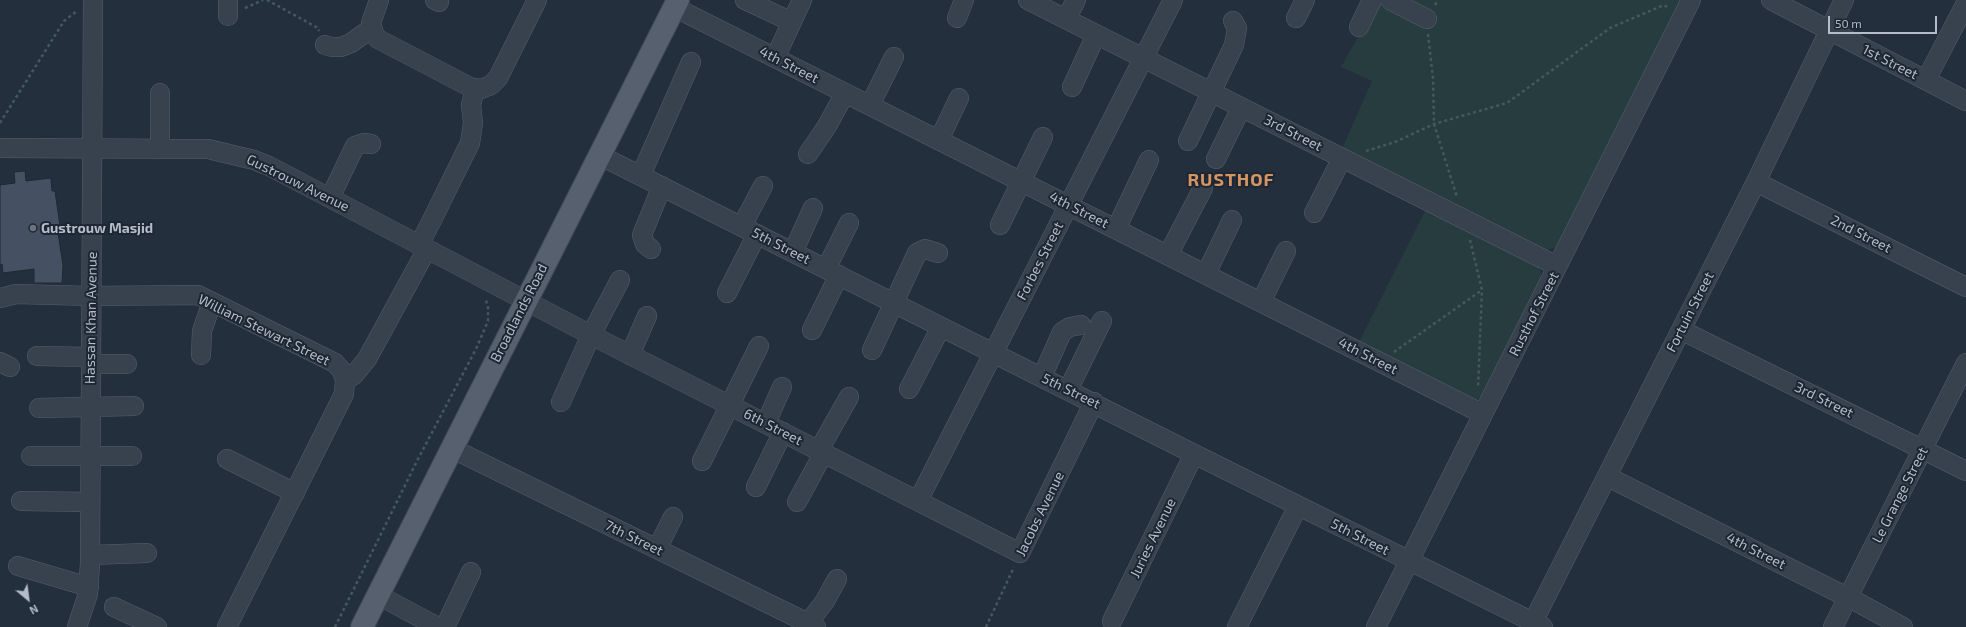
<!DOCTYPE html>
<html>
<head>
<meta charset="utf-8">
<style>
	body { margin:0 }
	#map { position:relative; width:1966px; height:627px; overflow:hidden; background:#242f3e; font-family:"Exo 2",sans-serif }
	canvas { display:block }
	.north { position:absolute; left:8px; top:579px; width:40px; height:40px; -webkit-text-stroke:3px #1d2633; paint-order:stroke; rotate:151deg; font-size:11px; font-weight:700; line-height:16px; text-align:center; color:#b4bcc9 }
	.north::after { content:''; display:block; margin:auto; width:14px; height:18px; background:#b4bcc9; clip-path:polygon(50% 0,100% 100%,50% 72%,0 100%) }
	.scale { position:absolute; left:1828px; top:16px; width:109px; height:18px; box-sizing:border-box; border:2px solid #b4bcc9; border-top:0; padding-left:5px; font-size:12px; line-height:14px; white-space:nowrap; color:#b4bcc9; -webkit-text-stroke:3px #1d2633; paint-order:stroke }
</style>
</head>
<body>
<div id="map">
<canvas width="1966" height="627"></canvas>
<div class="north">N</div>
<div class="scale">50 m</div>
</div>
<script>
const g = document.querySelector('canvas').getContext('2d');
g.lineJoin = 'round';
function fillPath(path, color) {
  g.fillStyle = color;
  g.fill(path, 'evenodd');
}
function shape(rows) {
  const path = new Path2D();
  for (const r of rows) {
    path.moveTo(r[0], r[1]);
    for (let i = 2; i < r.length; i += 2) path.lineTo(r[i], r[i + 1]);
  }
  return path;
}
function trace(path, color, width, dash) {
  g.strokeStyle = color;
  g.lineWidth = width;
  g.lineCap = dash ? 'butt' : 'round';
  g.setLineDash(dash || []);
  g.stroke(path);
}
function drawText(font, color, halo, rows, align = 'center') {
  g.font = font + ' "Exo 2",sans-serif';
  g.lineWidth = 4;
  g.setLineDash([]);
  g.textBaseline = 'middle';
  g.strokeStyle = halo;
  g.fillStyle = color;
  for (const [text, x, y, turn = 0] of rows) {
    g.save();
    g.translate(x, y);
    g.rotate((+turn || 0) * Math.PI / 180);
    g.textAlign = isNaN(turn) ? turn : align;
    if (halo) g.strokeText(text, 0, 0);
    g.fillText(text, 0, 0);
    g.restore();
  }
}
const green = shape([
	[1379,0,1407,14,1414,0,1682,0,1559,244,1556,247,1544,251,1341,151,1372,81,1341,67],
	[1427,207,1538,267,1541,272,1541,278,1483,396,1476,400,1472,400,1359,342]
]);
const building = shape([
	[25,171,26,181,51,178,52,191,55,191,61,233,58,233,63,265,62,283,34,283,34,269,3,273,2,264,0,265,0,185,15,183,14,172,25,171]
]);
const path = shape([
	[267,0,318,28,319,31],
	[1435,5,1438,0],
	[245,8,263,0],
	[1428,34,1433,78,1434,124,1457,197],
	[0,123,64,21,77,11],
	[1366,151,1395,142,1434,124,1507,103,1610,28,1664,5,1669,8],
	[1470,240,1482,290,1478,388],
	[1394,352,1482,290],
	[335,627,418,459,476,349,488,321,488,306,485,298],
	[986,627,1014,567]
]);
const minor = shape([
	[228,0,228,16],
	[379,0,371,23,374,34,378,39,470,87,481,89,491,85,498,78,537,0],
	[435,0,439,2],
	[745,0,792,22],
	[1028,0,1557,266],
	[1390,0,1427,19],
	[1771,0,1966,101],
	[674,7,1483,414],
	[957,18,964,0],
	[1296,18,1305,0],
	[1066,19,1076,0],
	[1359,27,1372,0],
	[325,45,332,47,341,47,351,43,372,28],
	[775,58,802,0],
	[1926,80,1966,3],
	[1072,87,1096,35],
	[160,93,160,149],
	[870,105,894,57],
	[939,140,959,98],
	[1188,141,1234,45,1237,28,1233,21],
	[0,148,208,149,254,160,269,166,591,335,1020,553,1094,402],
	[808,154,827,126,845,93],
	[599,155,1194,454,1543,627],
	[1216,159,1241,108],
	[641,175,691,62],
	[1756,182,1966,287],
	[330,198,355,146,364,143,371,144],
	[1314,213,1342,158],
	[1000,225,1043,137],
	[742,226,763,186],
	[1116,229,1149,160],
	[419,245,432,220,470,143,473,123,471,105,475,89],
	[651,249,645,244,642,235,662,186],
	[793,252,813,208],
	[1168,255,1203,188],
	[826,269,849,223],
	[1206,274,1232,220],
	[727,293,757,234],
	[0,298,16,294,91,296,198,295,335,363,342,371,345,380,344,394,227,627],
	[1261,302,1286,251],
	[812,330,839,275],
	[1681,330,1966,471],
	[872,350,917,253,925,249,938,253],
	[201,355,202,331,212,302],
	[630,355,647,316],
	[37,356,91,357],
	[0,362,10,367],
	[91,364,127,364],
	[1042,377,1062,332,1070,327,1081,325],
	[345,380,354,375,367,359,427,249],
	[909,389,941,327],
	[1068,390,1102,321],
	[561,402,591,335,620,280],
	[39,408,134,406],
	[766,423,782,387],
	[451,448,816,627],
	[819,450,849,397],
	[31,456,132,456],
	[227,459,295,493],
	[702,461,759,346],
	[1608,477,1857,602,1903,627],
	[756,487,783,432],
	[21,501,89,502],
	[918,501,1173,0],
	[797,502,824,452],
	[657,549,673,517],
	[90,555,147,553],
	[18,566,89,587],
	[378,595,438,627],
	[114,607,157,627],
	[1112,621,1194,454],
	[1533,622,1756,182,1844,0],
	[808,623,825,601,837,579],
	[77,627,88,594,90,563,93,0],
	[445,627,471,572],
	[1237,627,1298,506],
	[1376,627,1691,0],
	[1833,627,1966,363]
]);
const major = shape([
	[362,627,678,0]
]);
const markers = [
	[33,228,4,"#6b7280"]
];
const streetNames = [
	["1st Street",1890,62,27],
	["4th Street",789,65,27],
	["3rd Street",1293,133,27],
	["Gustrouw Avenue",298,183,26],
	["4th Street",1079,210,27],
	["2nd Street",1861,234,27],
	["5th Street",781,246,27],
	["Forbes Street",1040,261,-63],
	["Fortuin Street",1690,312,-63],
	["Broadlands Road",519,313,-63],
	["Rusthof Street",1534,314,-63],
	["Hassan Khan Avenue",91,318,-89],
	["William Stewart Street",264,330,26],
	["4th Street",1368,356,27],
	["5th Street",1071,391,26],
	["3rd Street",1824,400,26],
	["6th Street",773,427,27],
	["Le Grange Street",1900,495,-63],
	["Jacobs Avenue",1040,514,-64],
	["5th Street",1360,537,27],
	["7th Street",634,538,26],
	["Juries Avenue",1153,538,-64],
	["4th Street",1756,551,27]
];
const poiNames = [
	["Gustrouw Masjid",41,228]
];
const districtNames = [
	["RUSTHOF",1231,180]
];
fillPath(green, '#263c3f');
fillPath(building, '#455162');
trace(building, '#1f2835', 1);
trace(minor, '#565f6c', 20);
trace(major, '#414a57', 24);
trace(path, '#44595c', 2.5, [3, 3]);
trace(minor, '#38414e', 19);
trace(major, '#56606e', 22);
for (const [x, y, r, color] of markers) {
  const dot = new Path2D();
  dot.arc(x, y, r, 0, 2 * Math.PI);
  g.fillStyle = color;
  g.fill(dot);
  trace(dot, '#1d2633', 1.5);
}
drawText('14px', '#b4bcc9', '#1d2633', streetNames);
drawText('bold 14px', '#b4bcc9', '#1d2633', poiNames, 'left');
g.letterSpacing = '1px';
drawText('bold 18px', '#d59563', '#1d2633', districtNames);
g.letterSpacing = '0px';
</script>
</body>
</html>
